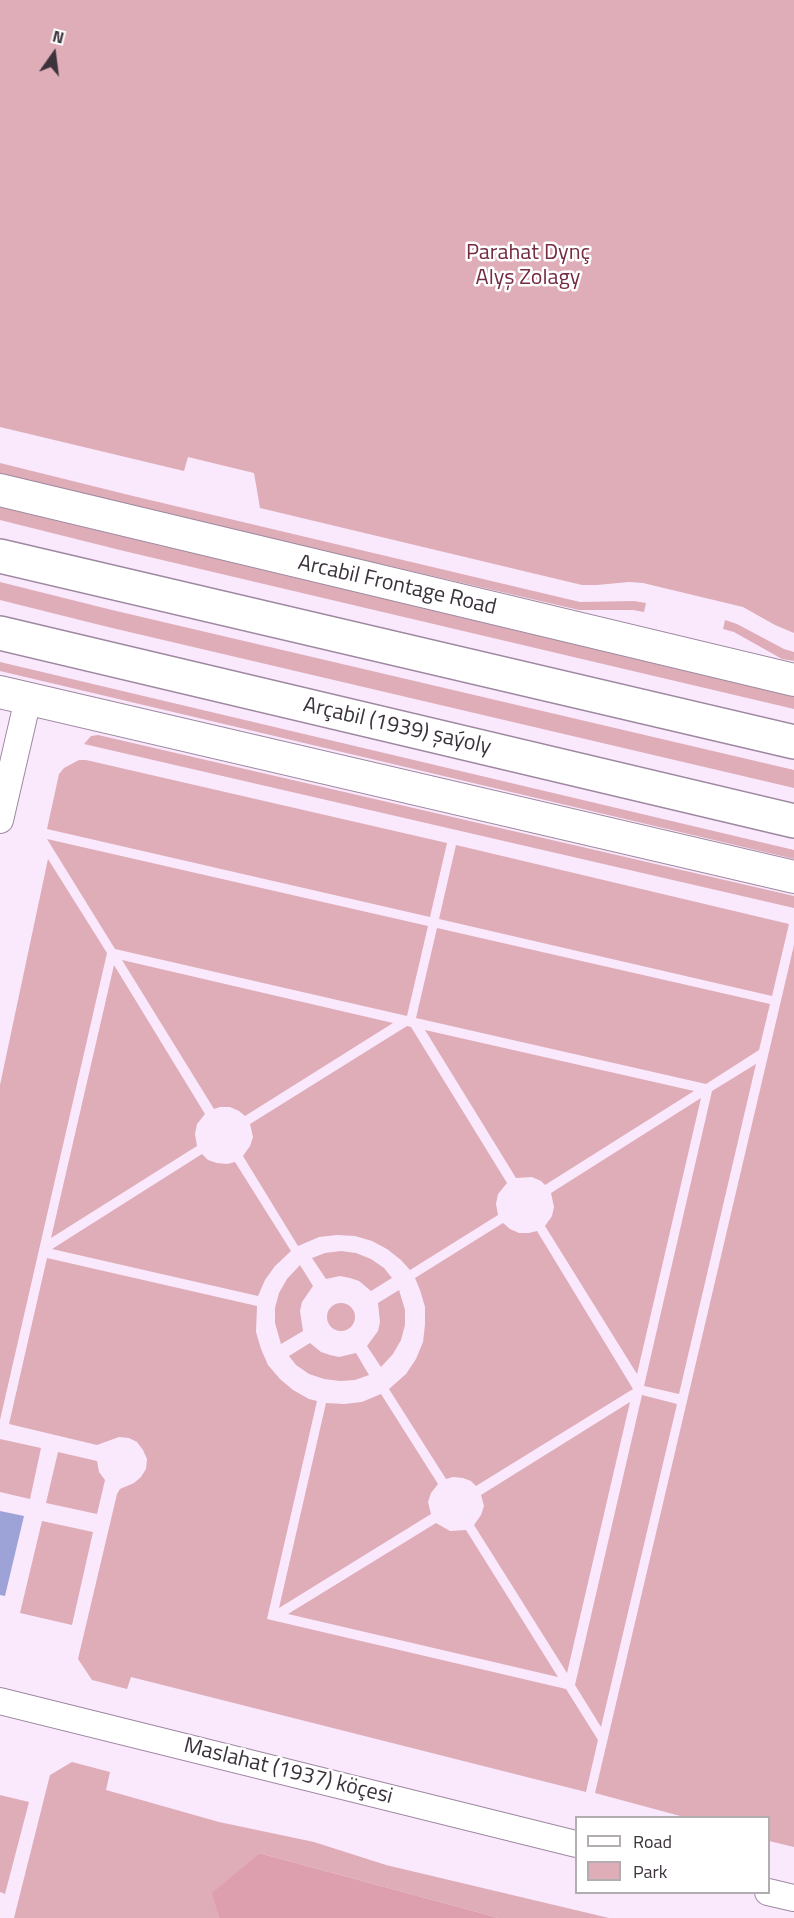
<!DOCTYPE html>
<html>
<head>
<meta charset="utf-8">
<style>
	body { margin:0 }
	#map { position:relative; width:794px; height:1918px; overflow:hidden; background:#fae8fd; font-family:"Titillium Web",sans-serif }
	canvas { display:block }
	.legend { position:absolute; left:575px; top:1816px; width:195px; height:78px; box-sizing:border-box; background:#fff; border:2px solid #b1adb1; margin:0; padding:8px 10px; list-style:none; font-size:18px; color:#3c333d }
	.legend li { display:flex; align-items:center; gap:12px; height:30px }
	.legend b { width:30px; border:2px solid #b1adb1 }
	.north { position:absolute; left:24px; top:24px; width:60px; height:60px; -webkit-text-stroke:4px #fff; paint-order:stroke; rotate:14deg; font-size:16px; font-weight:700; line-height:24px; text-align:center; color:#3c333d }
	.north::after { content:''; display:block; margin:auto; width:21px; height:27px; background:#3c333d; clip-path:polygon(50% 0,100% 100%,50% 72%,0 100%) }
</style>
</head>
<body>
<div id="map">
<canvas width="794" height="1918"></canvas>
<ul class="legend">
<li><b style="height:8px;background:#fff"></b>Road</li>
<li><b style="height:16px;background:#deadb7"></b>Park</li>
</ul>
<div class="north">N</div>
</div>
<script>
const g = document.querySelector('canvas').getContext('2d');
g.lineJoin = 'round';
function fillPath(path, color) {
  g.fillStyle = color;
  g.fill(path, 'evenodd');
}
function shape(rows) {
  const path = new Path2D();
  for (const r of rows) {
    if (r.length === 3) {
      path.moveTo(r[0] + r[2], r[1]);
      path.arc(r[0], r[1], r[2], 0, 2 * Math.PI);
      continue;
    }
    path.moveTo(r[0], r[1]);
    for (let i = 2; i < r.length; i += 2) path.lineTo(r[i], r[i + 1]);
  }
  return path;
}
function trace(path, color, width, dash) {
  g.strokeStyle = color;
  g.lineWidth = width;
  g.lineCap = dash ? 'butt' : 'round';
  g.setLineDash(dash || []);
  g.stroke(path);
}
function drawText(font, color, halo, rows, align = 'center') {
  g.font = font + ' "Titillium Web",sans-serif';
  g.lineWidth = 5;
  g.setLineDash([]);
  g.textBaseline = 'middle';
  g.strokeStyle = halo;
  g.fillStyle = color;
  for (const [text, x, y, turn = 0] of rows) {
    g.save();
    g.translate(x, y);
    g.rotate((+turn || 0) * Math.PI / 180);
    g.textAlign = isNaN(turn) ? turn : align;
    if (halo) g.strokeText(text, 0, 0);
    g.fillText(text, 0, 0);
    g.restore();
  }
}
const green = shape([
	[0,0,794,0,794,633,775,625,743,607,643,583,629,582,597,585,582,585,260,508,254,473,188,457,184,471,0,427],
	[0,463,133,496,580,602,634,601,646,603,644,612,633,610,579,610,131,506,0,473],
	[0,507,794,697,794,709,124,551,0,520],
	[0,582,112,610,794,770,794,788,108,627,0,600],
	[725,620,737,624,784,649,794,652,794,661,782,659,734,632,723,629],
	[0,662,794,850,794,859,0,671],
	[98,735,794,896,794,908,84,744,91,736],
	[79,760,86,760,447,843,430,917,47,829,59,774,64,768],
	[47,839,428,926,407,1016,115,949],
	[456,845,789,924,772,996,439,919],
	[48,859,107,953,0,1420,0,1085],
	[437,928,770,1004,759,1050,706,1084,416,1018],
	[794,945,794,1847,769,1841,768,1818,684,1817,595,1793],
	[122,960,393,1023,245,1116,239,1111,230,1107,220,1107,214,1109],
	[114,965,205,1114,197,1124,195,1134,197,1146,51,1238],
	[407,1026,411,1027,507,1183,498,1194,496,1204,498,1215,410,1270,401,1260,387,1249,372,1241,355,1236,337,1235,319,1237,298,1246,243,1156,250,1146,253,1137,250,1124],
	[425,1030,694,1091,545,1185,541,1181,532,1177,516,1178],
	[756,1064,679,1394,644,1386,712,1091],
	[701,1098,637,1374,545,1226,552,1216,554,1207,551,1193],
	[202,1154,208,1160,217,1163,227,1164,235,1162,291,1251,275,1266,265,1280,258,1296,52,1249],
	[503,1223,510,1229,519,1233,529,1233,537,1231,633,1389,476,1486,471,1481,463,1478,453,1477,446,1479,389,1389,406,1374,416,1359,423,1342,425,1325,425,1307,420,1290,415,1278],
	[341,1251,356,1253,371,1259,384,1268,392,1278,371,1291,359,1281,350,1278,340,1276,326,1279,312,1258,325,1253],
	[47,1258,257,1306,256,1332,261,1349,268,1365,280,1379,293,1390,309,1399,317,1401,267,1619,566,1689,598,1740,586,1792,131,1677,127,1689,92,1680,78,1659,117,1494,120,1489,134,1483,141,1477,146,1469,147,1459,143,1450,137,1442,129,1438,119,1437,97,1445,9,1424],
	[300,1265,313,1286,302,1302,300,1311,303,1331,281,1344,275,1323,275,1308,279,1293,287,1279],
	[399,1290,405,1310,405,1325,401,1340,393,1354,381,1367,367,1346,378,1331,380,1322,378,1303],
	[341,1317,14],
	[310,1343,321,1352,330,1355,339,1357,356,1353,369,1375,355,1380,340,1381,324,1379,309,1374,296,1365,289,1356],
	[381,1394,438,1484,431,1493,428,1502,431,1514,279,1608,326,1403,344,1404,362,1402],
	[642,1395,677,1404,601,1727,575,1685],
	[630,1402,567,1673,474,1525,481,1515,484,1506,481,1495],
	[0,1439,41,1448,30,1499,0,1492],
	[58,1452,97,1461,99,1472,105,1480,97,1514,46,1503],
	[42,1521,93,1532,72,1625,20,1613],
	[436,1523,450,1531,466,1530,558,1677,288,1614],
	[72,1762,110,1772,106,1790,219,1822,314,1842,386,1865,609,1918,499,1918,259,1853,213,1893,219,1918,14,1918,50,1775],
	[0,1795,29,1802,5,1894,0,1892]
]);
const forest = shape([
	[259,1853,499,1918,219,1918,212,1893]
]);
const water = shape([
	[0,1511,24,1516,5,1596,0,1595]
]);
const minor = shape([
	[0,820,28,699],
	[0,1701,576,1844],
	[768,1892,794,1898]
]);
const tertiary = shape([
	[0,490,794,680],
	[0,692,794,877]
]);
const primary = shape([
	[0,556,794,742],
	[0,633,794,821]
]);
const parkNames = [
	["Parahat Dynç",528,254],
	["Alyş Zolagy",528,279]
];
const streetNames = [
	["Arcabil Frontage Road",397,586,13],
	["Arçabil (1939) şaýoly",397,727,13],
	["Maslahat (1937) köçesi",288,1772,14]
];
fillPath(green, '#deadb7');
fillPath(forest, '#dd9fad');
fillPath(water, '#9ea3d7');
trace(minor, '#9d88a0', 28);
trace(tertiary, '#9d88a0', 34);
trace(primary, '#9d88a0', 36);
trace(minor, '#fff', 26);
trace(tertiary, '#fff', 32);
trace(primary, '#fff', 33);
drawText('22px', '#752b41', '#fff', parkNames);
drawText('22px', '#3c333d', '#fff', streetNames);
</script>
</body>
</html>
